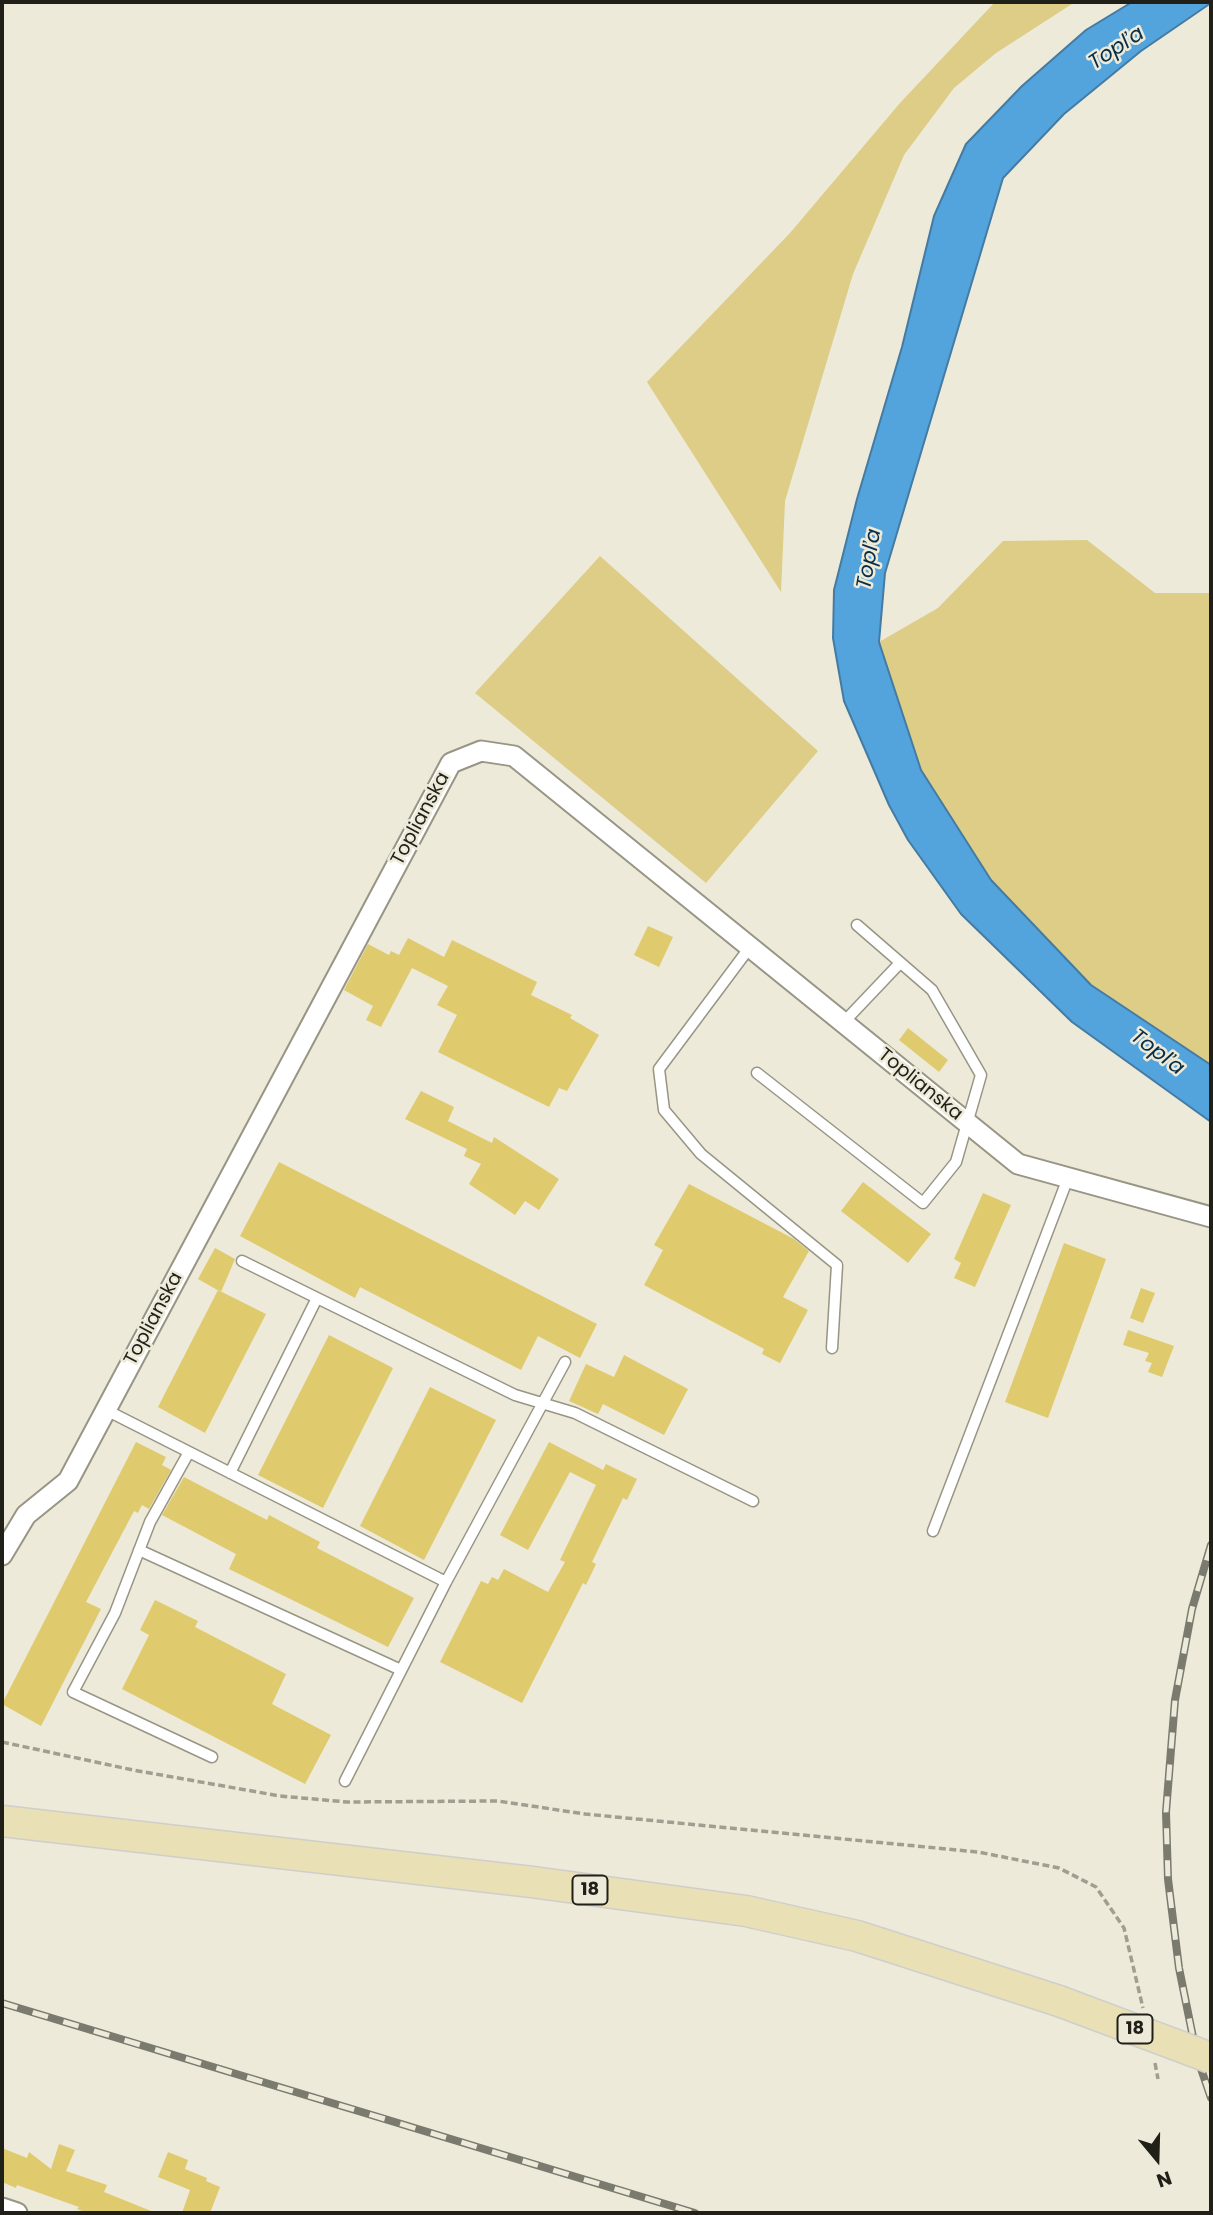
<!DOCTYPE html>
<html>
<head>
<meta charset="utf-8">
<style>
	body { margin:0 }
	#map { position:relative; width:1213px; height:2215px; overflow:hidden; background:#edead9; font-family:Poppins,sans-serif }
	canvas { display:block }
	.frame { position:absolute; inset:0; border:4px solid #201f18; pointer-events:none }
	.north { position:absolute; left:1122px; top:2124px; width:70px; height:70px; -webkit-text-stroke:5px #edead9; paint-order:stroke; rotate:161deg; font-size:19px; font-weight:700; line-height:28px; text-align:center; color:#201f18 }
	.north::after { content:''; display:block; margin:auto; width:24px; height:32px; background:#201f18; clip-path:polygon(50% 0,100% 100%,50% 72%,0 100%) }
</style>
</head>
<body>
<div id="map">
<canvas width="1213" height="2215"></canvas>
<div class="frame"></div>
<div class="north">N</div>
</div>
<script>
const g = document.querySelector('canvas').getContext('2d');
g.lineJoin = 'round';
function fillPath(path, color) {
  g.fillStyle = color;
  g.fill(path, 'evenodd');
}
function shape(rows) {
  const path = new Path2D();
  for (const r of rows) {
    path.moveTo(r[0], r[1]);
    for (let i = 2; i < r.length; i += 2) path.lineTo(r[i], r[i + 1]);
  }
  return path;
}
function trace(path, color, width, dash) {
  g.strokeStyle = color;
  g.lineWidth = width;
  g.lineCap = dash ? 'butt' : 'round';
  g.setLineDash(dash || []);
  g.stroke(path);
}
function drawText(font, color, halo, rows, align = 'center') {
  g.font = font + ' Poppins,sans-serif';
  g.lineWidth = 5;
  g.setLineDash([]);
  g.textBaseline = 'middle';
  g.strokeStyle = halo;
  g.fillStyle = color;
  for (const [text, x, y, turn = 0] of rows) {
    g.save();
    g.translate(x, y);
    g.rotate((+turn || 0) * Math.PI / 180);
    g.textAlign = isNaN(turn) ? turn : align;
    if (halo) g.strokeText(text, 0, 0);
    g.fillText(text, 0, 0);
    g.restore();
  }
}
const green = shape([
	[995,2,1075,2,996,53,954,88,904,155,853,274,785,501,781,592,647,382,790,233,900,103],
	[1087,540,1155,593,1211,593,1211,1065,1088,982,991,880,921,770,879,642,938,608,1003,541],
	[600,556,818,751,706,883,475,693]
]);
const water = shape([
	[1132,2,1211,3,1141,51,1064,114,1003,178,885,573,879,642,921,770,991,880,1091,985,1211,1065,1211,1122,1072,1022,961,914,908,840,889,805,844,701,833,638,834,590,857,499,902,347,934,216,966,144,1022,86,1086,30,1132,2]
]);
const building = shape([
	[648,926,673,937,659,967,634,955],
	[408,938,444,957,452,940,537,982,531,995,572,1015,570,1018,599,1035,567,1091,559,1088,549,1107,438,1052,457,1015,437,1005,448,986,412,968,381,1027,366,1020,373,1006,344,990,368,944,389,955,391,951,399,955],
	[908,1028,948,1060,939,1072,899,1040],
	[421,1091,454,1107,448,1121,492,1143,494,1137,559,1179,539,1210,525,1201,515,1215,469,1184,481,1164,464,1156,467,1149,405,1119],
	[279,1162,597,1324,580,1358,538,1336,521,1370,360,1287,355,1298,240,1236],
	[863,1182,931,1234,908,1263,841,1211],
	[689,1184,794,1239,809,1251,783,1297,808,1310,780,1363,762,1354,764,1349,644,1285,663,1250,654,1245],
	[983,1193,1011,1205,975,1287,954,1278,961,1263,954,1259],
	[1064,1243,1106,1259,1048,1418,1005,1402],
	[215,1248,235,1259,221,1292,198,1279],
	[1141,1288,1155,1293,1143,1323,1130,1318],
	[218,1290,266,1314,205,1433,158,1407],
	[1128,1330,1174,1346,1162,1377,1148,1372,1152,1363,1145,1361,1149,1353,1123,1345],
	[329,1335,393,1368,323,1508,258,1475],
	[624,1355,688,1389,664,1435,603,1404,598,1414,569,1401,586,1364,614,1377],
	[430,1387,496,1420,424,1560,360,1526],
	[136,1442,166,1457,162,1465,171,1470,149,1509,142,1505,138,1513,134,1511,86,1602,101,1609,41,1726,2,1704],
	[549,1442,603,1470,606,1464,637,1479,627,1500,623,1498,592,1562,596,1564,586,1585,583,1583,522,1703,440,1662,481,1581,488,1584,492,1577,498,1580,504,1569,548,1592,565,1562,560,1560,596,1485,570,1472,528,1550,500,1535],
	[184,1477,267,1520,269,1515,320,1542,317,1548,414,1598,388,1647,229,1569,236,1554,162,1515],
	[155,1600,198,1621,195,1627,286,1674,272,1704,331,1735,305,1784,122,1689,149,1635,140,1630],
	[59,2144,75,2150,66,2171,107,2185,104,2192,156,2213,87,2213,77,2209,79,2207,17,2185,16,2188,2,2182,2,2148,27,2158,29,2152,51,2169],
	[168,2152,188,2160,185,2169,207,2178,206,2181,220,2187,210,2213,182,2213,190,2190,158,2177]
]);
const path = shape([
	[2,1742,133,1770,280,1796,347,1802,498,1801,585,1814,978,1852,1059,1868,1096,1887,1124,1928,1143,2008],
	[1155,2063,1158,2079]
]);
const lane = shape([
	[750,947,659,1069,664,1110,701,1154,837,1265,832,1348],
	[843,1023,900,963],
	[757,1073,923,1203,956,1162,981,1075,932,990,857,925],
	[242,1261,317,1298],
	[106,1410,446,1582,345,1781],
	[189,1452,150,1522,115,1613,73,1692,212,1757],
	[230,1473,317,1298,515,1395,575,1413,753,1501],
	[933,1531,1068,1178],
	[139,1550,401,1670],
	[446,1582,565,1362]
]);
const street = shape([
	[2,1555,26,1515,68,1481,451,763,481,751,514,756,1018,1164,1211,1217],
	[2,2208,17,2213]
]);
const primary = shape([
	[2,1821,532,1882,746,1911,857,1936,1059,2001]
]);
const rail = shape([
	[1211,1545,1192,1609,1175,1700,1166,1812,1168,1879,1179,1968,1197,2057,1211,2098],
	[2,2003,695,2213]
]);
const primaryBridge = shape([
	[1059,2001,1211,2058]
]);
const shields = [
	[590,1890,35],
	[1135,2029,35]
];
const shieldNames = [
	["18",590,1890],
	["18",1135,2029]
];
const streetNames = [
	["Toplianska",421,819,-62],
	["Toplianska",920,1085,39],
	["Toplianska",154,1319,-62]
];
const waterNames = [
	["Topľa",1117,49,-33],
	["Topľa",870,559,-80],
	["Topľa",1157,1053,37]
];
fillPath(green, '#ddcd86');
fillPath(water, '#53a3dd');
trace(water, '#447ba2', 2);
fillPath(building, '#dfca6e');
trace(lane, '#989585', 13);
trace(street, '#989585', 23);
trace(primary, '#cececc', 33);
trace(path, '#a19e91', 3.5, [7, 3.5]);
trace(lane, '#fff', 10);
trace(street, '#fff', 19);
trace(primary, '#eae0b5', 30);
trace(rail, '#7b7a6e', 8);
trace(rail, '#edead9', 5, [16]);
trace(primaryBridge, '#cececc', 33, []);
trace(primaryBridge, '#eae0b5', 30);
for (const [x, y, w] of shields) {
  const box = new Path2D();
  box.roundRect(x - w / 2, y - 14.5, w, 29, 5);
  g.fillStyle = '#edead9';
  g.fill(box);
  trace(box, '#201f18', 2);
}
drawText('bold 18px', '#201f18', null, shieldNames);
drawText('19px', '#201f18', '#edead9', streetNames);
drawText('italic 21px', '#092d44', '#edead9', waterNames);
</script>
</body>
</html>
